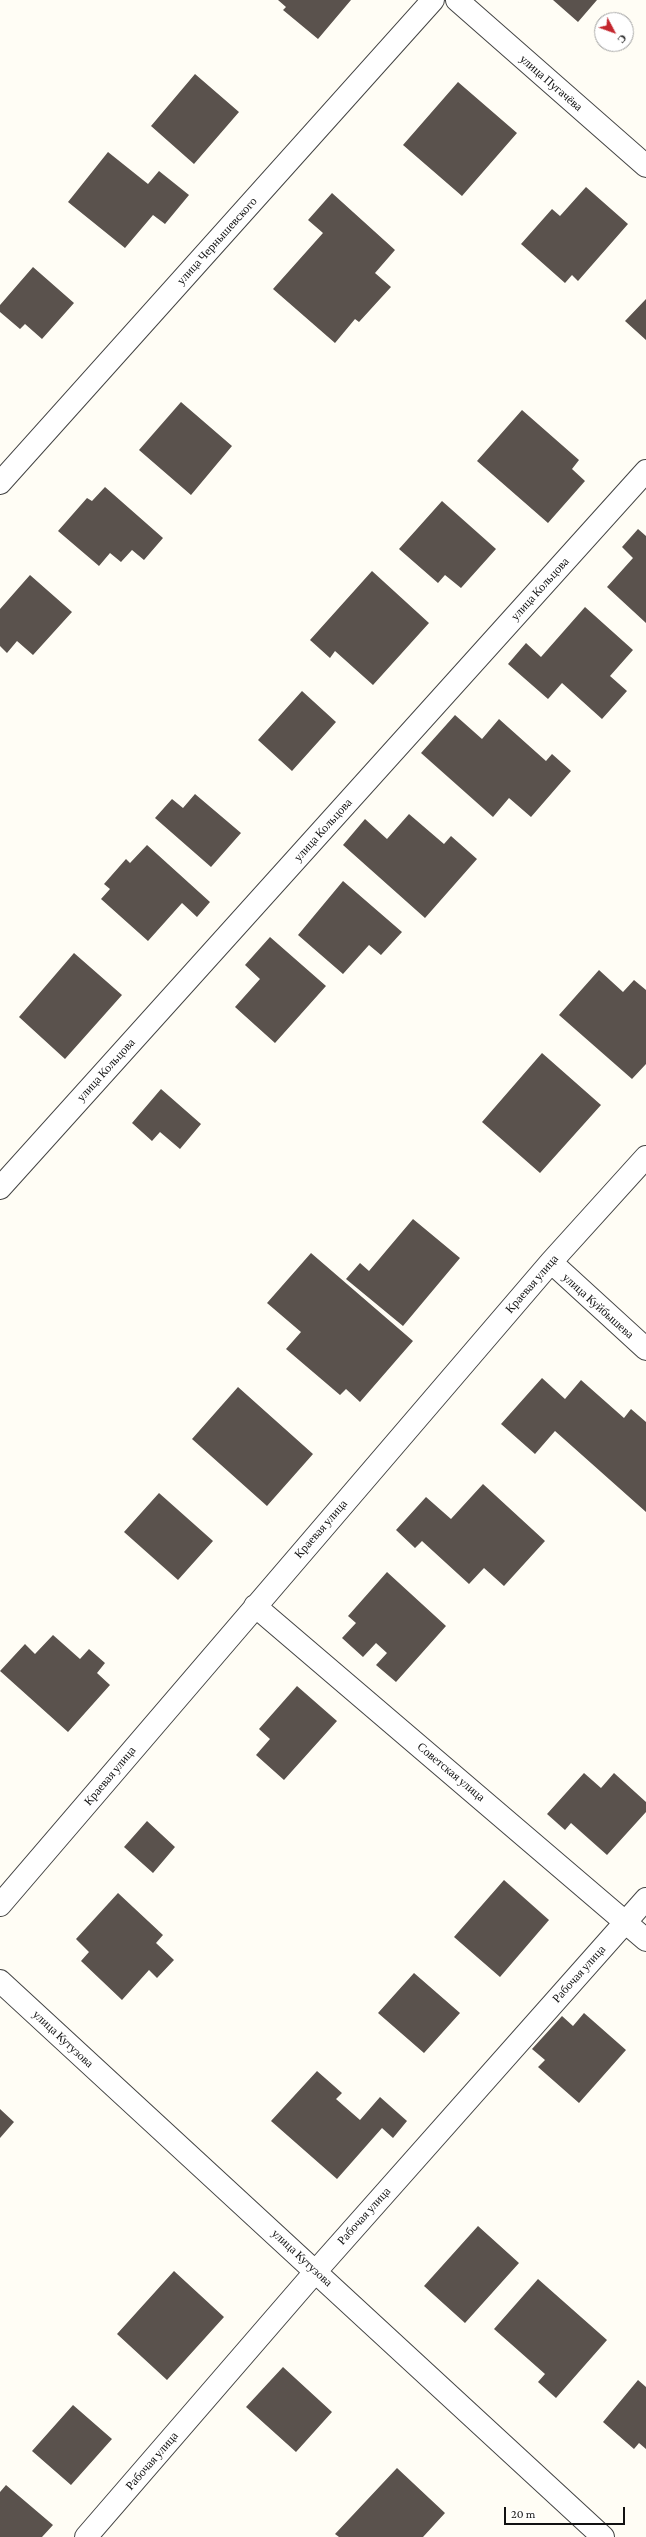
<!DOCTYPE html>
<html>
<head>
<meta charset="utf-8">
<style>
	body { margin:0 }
	#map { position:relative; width:646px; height:2537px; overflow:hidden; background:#fffdf5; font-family:"Crimson Pro",serif }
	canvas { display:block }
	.north { position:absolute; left:594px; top:12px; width:40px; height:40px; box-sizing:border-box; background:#fff; border:1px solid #a0a0a0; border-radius:50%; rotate:131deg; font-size:11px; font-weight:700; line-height:16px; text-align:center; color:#111 }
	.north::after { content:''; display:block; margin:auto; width:14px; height:18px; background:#c4262e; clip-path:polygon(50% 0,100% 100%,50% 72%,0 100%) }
	.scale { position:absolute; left:504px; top:2507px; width:121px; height:18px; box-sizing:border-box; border:2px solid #111; border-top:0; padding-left:5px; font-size:12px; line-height:14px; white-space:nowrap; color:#111; -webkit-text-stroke:3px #fff; paint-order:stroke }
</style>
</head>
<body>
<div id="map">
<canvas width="646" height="2537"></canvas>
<div class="north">С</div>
<div class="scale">20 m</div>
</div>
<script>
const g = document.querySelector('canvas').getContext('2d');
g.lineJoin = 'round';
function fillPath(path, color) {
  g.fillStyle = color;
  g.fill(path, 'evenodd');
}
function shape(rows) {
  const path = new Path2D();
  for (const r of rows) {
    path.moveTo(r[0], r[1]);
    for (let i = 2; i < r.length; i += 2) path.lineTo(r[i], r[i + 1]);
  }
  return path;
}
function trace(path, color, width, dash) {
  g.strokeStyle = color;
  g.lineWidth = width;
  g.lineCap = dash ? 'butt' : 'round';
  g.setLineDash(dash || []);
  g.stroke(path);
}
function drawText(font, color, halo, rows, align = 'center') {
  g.font = font + ' "Crimson Pro",serif';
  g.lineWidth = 4;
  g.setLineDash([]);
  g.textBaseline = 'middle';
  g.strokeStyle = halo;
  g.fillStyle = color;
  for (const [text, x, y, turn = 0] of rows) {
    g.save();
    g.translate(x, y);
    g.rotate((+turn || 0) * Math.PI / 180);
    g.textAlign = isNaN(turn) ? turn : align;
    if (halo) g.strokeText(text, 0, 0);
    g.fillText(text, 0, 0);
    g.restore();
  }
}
const building = shape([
	[278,0,351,0,318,39,283,10,286,7],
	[553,0,597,0,578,22],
	[195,74,239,112,194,164,151,126],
	[458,82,517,133,462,196,403,145],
	[108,152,148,184,159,171,189,195,165,224,153,215,125,248,68,202],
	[586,187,628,224,578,281,572,275,565,283,521,244,552,209,560,216],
	[332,193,395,250,375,273,391,287,359,322,355,319,335,343,273,289,323,233,308,220],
	[33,267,74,303,42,339,25,324,20,329,0,312,0,305],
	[646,299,646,340,625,321],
	[181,402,232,446,191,495,139,450],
	[522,410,579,460,572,469,585,481,548,523,477,461],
	[105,487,163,538,144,560,132,550,121,562,110,553,99,566,58,531,87,498,92,501],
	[442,501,496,549,461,588,445,575,438,583,399,549],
	[638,529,646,536,646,623,607,587,633,558,622,547],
	[372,571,429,623,373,685,335,651,330,658,310,640],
	[30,575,72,612,33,655,17,641,7,653,0,646,0,609],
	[585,607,633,650,610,676,627,691,602,719,562,683,548,699,508,664,526,643,541,657],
	[302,691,336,722,292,771,258,740],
	[455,715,482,739,499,719,546,761,552,754,571,771,531,817,509,798,493,817,421,753],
	[195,794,241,833,211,867,155,818,172,799,183,808],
	[409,814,444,844,451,836,477,859,425,918,343,845,365,819,387,839],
	[147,845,210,902,197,917,182,903,148,941,101,899,110,889,104,884,126,859,130,863],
	[343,881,402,932,381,955,369,945,343,974,298,935],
	[270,937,326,986,275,1043,235,1007,260,979,245,965],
	[74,953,122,995,65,1059,19,1017],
	[599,970,623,992,634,980,646,990,646,1064,632,1079,559,1015],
	[542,1053,601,1105,540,1173,482,1122],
	[161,1089,201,1124,180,1149,160,1132,152,1141,132,1123],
	[413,1219,460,1258,403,1326,346,1279,360,1263,369,1271],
	[311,1253,413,1341,360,1402,346,1389,340,1395,286,1349,301,1332,267,1303],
	[542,1378,565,1399,581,1380,624,1418,631,1409,646,1422,646,1512,555,1431,535,1454,501,1424],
	[238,1387,313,1454,267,1506,192,1439],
	[483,1484,545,1541,504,1586,484,1568,469,1584,422,1541,415,1548,396,1530,426,1497,451,1519],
	[159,1493,213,1541,178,1580,124,1532],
	[387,1572,446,1626,396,1682,376,1665,387,1653,376,1643,363,1657,342,1638,356,1623,348,1616],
	[53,1635,80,1659,89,1649,105,1663,97,1673,110,1685,68,1732,0,1671,25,1644,35,1654],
	[297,1686,337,1721,284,1780,256,1755,270,1739,259,1729],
	[584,1773,601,1788,614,1773,646,1802,646,1812,607,1855,571,1823,565,1830,547,1814],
	[147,1821,175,1847,153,1873,124,1847],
	[504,1880,549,1920,500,1977,454,1937],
	[118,1893,163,1935,156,1943,174,1960,157,1978,149,1970,122,2000,81,1961,89,1952,76,1939],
	[414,1973,460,2013,424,2053,378,2013],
	[584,2013,626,2050,579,2103,538,2067,545,2060,532,2049,562,2016,573,2026],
	[317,2071,342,2093,336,2099,360,2120,380,2097,407,2121,393,2138,382,2128,337,2179,271,2121],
	[0,2109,14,2122,0,2138],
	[478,2226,519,2263,465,2323,424,2286],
	[174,2271,224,2317,167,2380,117,2334],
	[538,2279,607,2340,556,2398,538,2382,545,2374,494,2329],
	[283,2367,332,2412,296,2452,246,2407],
	[638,2380,646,2387,646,2449,639,2443,634,2449,603,2422],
	[73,2405,112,2439,71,2485,32,2451],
	[397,2468,445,2513,423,2537,339,2537,335,2534],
	[6,2485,53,2525,42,2537,0,2537,0,2492]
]);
const street = shape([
	[457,0,646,166],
	[0,483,433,0],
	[0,1188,646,471],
	[551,1262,646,1349],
	[255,1606,646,1940],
	[0,1905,551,1262,646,1157],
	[0,1981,603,2537],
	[86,2537,316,2271,646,1899]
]);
const streetNames = [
	["улица Пугачёва",551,83,41],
	["улица Чернышевского",217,241,-48],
	["улица Кольцова",540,589,-48],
	["улица Кольцова",323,830,-48],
	["улица Кольцова",106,1070,-48],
	["Краевая улица",532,1284,-49],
	["улица Куйбышева",598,1306,42],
	["Краевая улица",321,1529,-49],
	["Советская улица",451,1772,40],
	["Краевая улица",110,1776,-50],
	["Рабочая улица",579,1974,-48],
	["улица Кутузова",63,2039,43],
	["Рабочая улица",364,2216,-48],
	["улица Кутузова",302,2258,43],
	["Рабочая улица",152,2461,-49]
];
fillPath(building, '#5a524d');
trace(street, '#444', 24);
trace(street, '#fff', 22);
drawText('12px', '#111', '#fff', streetNames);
</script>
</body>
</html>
